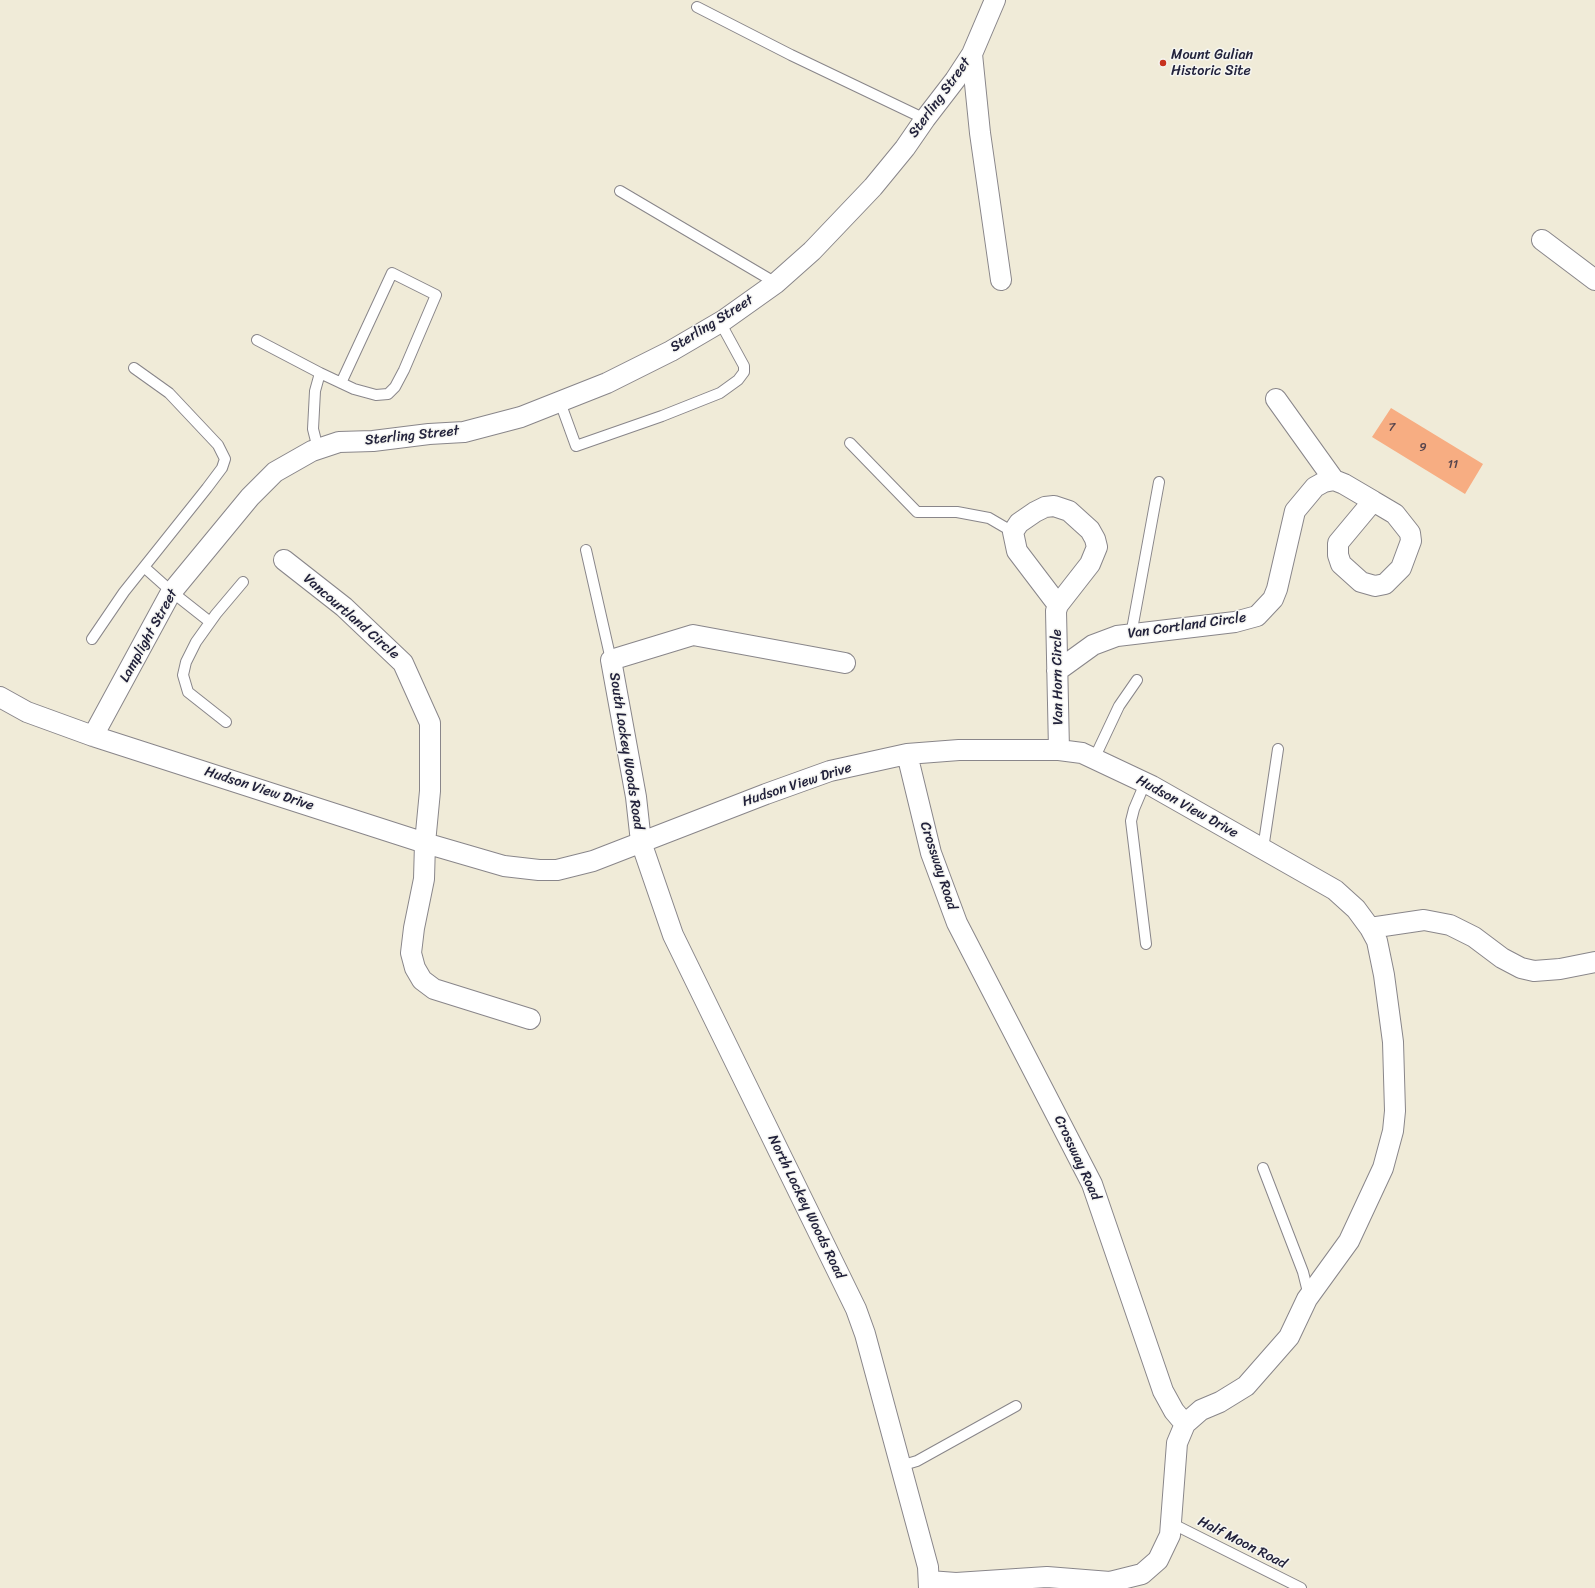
<!DOCTYPE html>
<html>
<head>
<meta charset="utf-8">
<style>
	body { margin:0 }
	canvas { display:block; background:#f0ebd8 }
</style>
</head>
<body>
<canvas width="1595" height="1588"></canvas>
<script>
const g = document.querySelector('canvas').getContext('2d');
g.lineJoin = 'round';
function fillPath(path, color) {
  g.fillStyle = color;
  g.fill(path, 'evenodd');
}
function shape(rows) {
  const path = new Path2D();
  for (const r of rows) {
    path.moveTo(r[0], r[1]);
    for (let i = 2; i < r.length; i += 2) path.lineTo(r[i], r[i + 1]);
  }
  return path;
}
function trace(path, color, width, dash) {
  g.strokeStyle = color;
  g.lineWidth = width;
  g.lineCap = dash ? 'butt' : 'round';
  g.setLineDash(dash || []);
  g.stroke(path);
}
function drawText(font, color, halo, rows, align = 'center') {
  g.font = font + ' Sriracha,sans-serif';
  g.lineWidth = 3;
  g.setLineDash([]);
  g.textBaseline = 'middle';
  g.strokeStyle = halo;
  g.fillStyle = color;
  for (const [text, x, y, turn = 0] of rows) {
    g.save();
    g.translate(x, y);
    g.rotate((+turn || 0) * Math.PI / 180);
    g.textAlign = isNaN(turn) ? turn : align;
    if (halo) g.strokeText(text, 0, 0);
    g.fillText(text, 0, 0);
    g.restore();
  }
}
const building = shape([
	[1391,408,1483,464,1465,494,1372,437]
]);
const lane = shape([
	[697,7,791,55,925,119],
	[620,191,776,283],
	[257,340,320,373,354,389,376,395,388,394,395,387,404,370,436,295,392,273,341,383],
	[560,402,576,446,662,416,720,393,738,380,744,372,744,366,720,322],
	[850,443,917,512,957,512,989,518,1013,532],
	[318,449,313,429,315,391,320,373],
	[586,550,611,660],
	[144,567,172,592,210,622],
	[1131,635,1159,482],
	[92,639,124,592,207,488,222,468,225,459,218,445,169,393,134,368],
	[226,722,188,692,183,675,186,662,196,642,216,614,243,582],
	[1094,759,1119,706,1137,680],
	[1145,783,1134,809,1131,821,1146,944],
	[1263,849,1278,749],
	[1263,1168,1303,1272,1309,1296],
	[900,1466,917,1461,1016,1406],
	[1171,1523,1301,1588]
]);
const street = shape([
	[972,54,980,133,1001,280],
	[1542,240,1595,280],
	[1276,399,1334,480],
	[1373,501,1395,514,1410,533,1411,541,1401,568,1385,584,1375,586,1361,582,1341,564,1338,555,1338,543,1373,501],
	[1054,506,1069,511,1090,530,1095,539,1097,547,1090,564,1058,605,1017,551,1013,532,1019,523,1035,512,1045,507,1054,506],
	[284,560,344,607,403,663,430,723,430,791,425,843,424,879,414,928,411,953,415,968,422,980,434,989,530,1019],
	[1058,605,1056,611,1059,750],
	[845,663,693,635,611,660,636,797,641,842,673,935,856,1309,865,1334,928,1567,929,1588],
	[1057,671,1093,645,1117,636,1235,622,1257,616,1273,599,1277,589,1295,511,1315,487,1324,482,1334,480,1344,484,1373,501],
	[0,697,27,712,93,736,425,843,504,866,539,870,557,870,593,861,766,794,830,771,907,754,959,750,1059,750,1082,753,1152,786,1335,890,1356,909,1370,928,1377,941,1384,975,1393,1042,1395,1111,1393,1131,1383,1168,1349,1241,1307,1299,1289,1337,1246,1386,1220,1402,1201,1410,1185,1424,1177,1443,1170,1535,1158,1560,1142,1574,1110,1582,1047,1577,956,1583,929,1581],
	[93,736,170,594,250,497,275,472,312,451,339,442,373,441,429,434,464,432,521,417,607,383,671,351,724,320,776,283,812,251,873,187,905,148,925,119,955,80,972,54,995,0],
	[907,754,931,853,957,923,1092,1184,1163,1391,1174,1411,1185,1424],
	[1370,928,1424,920,1450,925,1474,937,1502,958,1521,968,1534,971,1560,969,1595,962]
]);
const markers = [
	[1163,63,4,"#c8321e"]
];
const numberNames = [
	["7",1392,428],
	["9",1423,448],
	["11",1453,465]
];
const poiNames = [
	["Mount Gulian",1171,55],
	["Historic Site",1171,71]
];
const streetNames = [
	["Sterling Street",940,98,-54],
	["Sterling Street",712,324,-32],
	["Sterling Street",412,436,-6],
	["Vancourtland Circle",351,617,41],
	["Van Cortland Circle",1187,626,-8],
	["Lamplight Street",149,636,-61],
	["Van Horn Circle",1058,677,-91],
	["South Lockey Woods Road",626,751,81],
	["Hudson View Drive",797,785,-18],
	["Hudson View Drive",259,789,18],
	["Hudson View Drive",1187,807,29],
	["Crossway Road",938,866,72],
	["Crossway Road",1077,1158,65],
	["North Lockey Woods Road",806,1207,64],
	["Half Moon Road",1242,1543,27]
];
fillPath(building, '#f7ad82');
trace(lane, '#89868a', 12);
trace(street, '#89868a', 22);
trace(lane, '#fff', 10);
trace(street, '#fff', 20);
for (const [x, y, r, color] of markers) {
  const dot = new Path2D();
  dot.arc(x, y, r, 0, 2 * Math.PI);
  g.fillStyle = color;
  g.fill(dot);
  trace(dot, '#f6f6f2', 1.5);
}
drawText('12px', '#57454d', null, numberNames);
drawText('14px', '#22223b', '#f6f6f2', poiNames, 'left');
drawText('14px', '#22223b', '#f6f6f2', streetNames);
</script>
</body>
</html>
